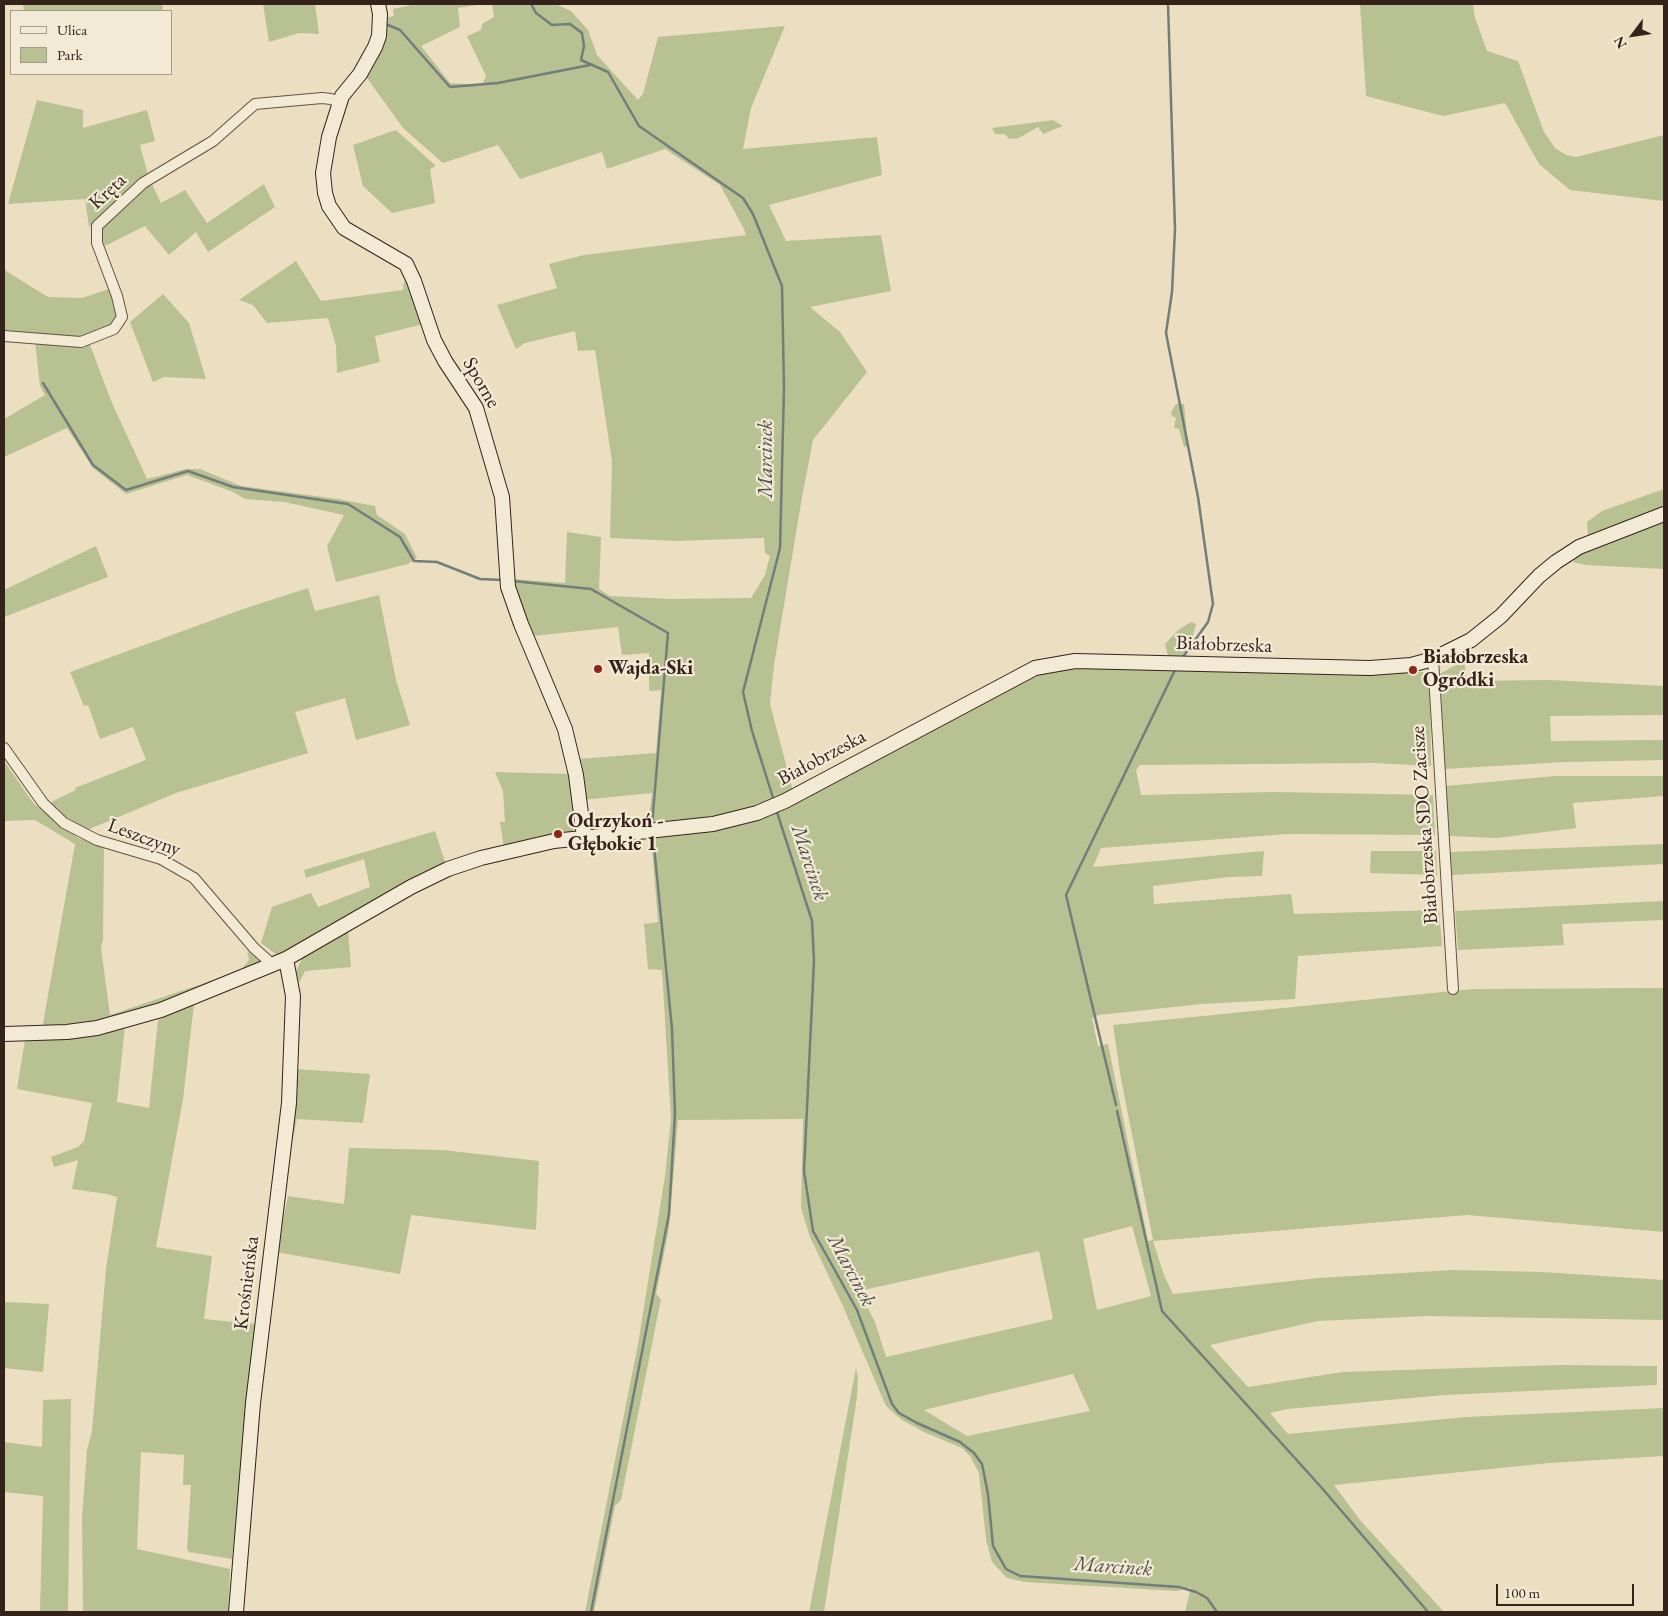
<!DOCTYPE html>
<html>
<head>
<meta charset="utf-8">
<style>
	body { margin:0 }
	#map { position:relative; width:1668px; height:1616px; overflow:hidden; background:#ecdec0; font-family:"EB Garamond",serif }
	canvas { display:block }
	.frame { position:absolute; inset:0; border:5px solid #35221b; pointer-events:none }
	.legend { position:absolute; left:10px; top:10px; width:162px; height:65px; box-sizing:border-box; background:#f3ead6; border:1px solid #a79a8b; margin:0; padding:6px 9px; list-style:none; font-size:15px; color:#35221b }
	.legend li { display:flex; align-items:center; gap:10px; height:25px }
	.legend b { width:25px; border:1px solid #a79a8b }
	.north { position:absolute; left:1608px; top:10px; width:50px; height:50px; -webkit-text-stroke:4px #f3ead6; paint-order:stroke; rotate:239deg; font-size:14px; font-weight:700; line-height:20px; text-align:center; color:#35221b }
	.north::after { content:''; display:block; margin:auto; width:18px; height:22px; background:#35221b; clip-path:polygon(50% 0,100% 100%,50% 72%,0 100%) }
	.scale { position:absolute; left:1496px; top:1584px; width:138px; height:22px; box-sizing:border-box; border:2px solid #35221b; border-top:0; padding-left:6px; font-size:15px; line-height:18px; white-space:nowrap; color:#35221b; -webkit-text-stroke:4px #f3ead6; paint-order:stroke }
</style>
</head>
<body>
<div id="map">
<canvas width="1668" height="1616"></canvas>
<div class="frame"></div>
<ul class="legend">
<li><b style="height:6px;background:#f3ead6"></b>Ulica</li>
<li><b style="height:14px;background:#b8c192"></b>Park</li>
</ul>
<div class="north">N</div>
<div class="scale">100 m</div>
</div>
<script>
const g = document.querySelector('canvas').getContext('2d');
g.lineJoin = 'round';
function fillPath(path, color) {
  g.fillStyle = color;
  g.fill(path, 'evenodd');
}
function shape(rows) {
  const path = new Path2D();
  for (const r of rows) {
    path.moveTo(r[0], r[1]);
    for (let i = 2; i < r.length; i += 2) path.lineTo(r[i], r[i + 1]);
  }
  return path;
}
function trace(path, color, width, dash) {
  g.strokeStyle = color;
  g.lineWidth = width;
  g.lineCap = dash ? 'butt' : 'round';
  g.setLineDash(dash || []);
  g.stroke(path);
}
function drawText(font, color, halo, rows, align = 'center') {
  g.font = font + ' "EB Garamond",serif';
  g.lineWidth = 4.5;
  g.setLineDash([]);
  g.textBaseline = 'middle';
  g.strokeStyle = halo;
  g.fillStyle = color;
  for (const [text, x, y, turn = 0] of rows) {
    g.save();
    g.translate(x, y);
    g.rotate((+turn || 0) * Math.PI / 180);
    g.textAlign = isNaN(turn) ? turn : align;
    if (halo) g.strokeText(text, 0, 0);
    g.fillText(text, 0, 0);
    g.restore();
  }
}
const green = shape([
	[23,4,162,4,163,11,24,11],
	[263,4,315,4,319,34,299,33,269,42],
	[416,4,485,4,458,8,460,27,421,46,450,83,482,85,486,76,467,36,481,30,482,24,494,17,492,4,556,4,571,11,588,30,597,55,638,100,643,94,658,37,785,26,751,108,743,149,877,137,882,175,769,205,786,241,881,235,891,291,810,307,840,332,867,372,813,440,802,497,774,665,770,704,793,791,734,813,648,826,652,793,582,800,577,759,656,753,661,690,649,691,649,653,622,655,618,627,533,636,512,579,565,583,567,532,601,537,599,589,610,596,670,599,751,598,765,575,770,556,765,553,764,538,676,541,610,538,612,461,595,350,578,351,575,331,525,343,516,349,497,305,557,288,549,264,584,255,746,235,744,229,720,185,665,149,607,169,602,152,520,179,498,145,443,163,403,128,365,75,384,18,394,16,393,9],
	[1360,4,1473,4,1475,18,1487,51,1518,61,1544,132,1555,148,1566,155,1576,157,1664,135,1664,201,1570,190,1539,164,1505,103,1443,116,1366,96],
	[37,100,83,110,83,128,147,110,155,141,140,145,148,175,89,227,85,199,8,204],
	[1053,120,1063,126,1043,134,1038,127,1019,138,1009,139,1005,134,995,134,992,128],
	[396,130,436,166,430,169,435,203,392,213,363,186,353,145],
	[151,182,161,203,185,190,207,223,264,184,275,207,208,252,196,232,169,255,145,226,105,246,101,238,101,227],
	[296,261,321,301,403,290,404,282,407,281,423,324,375,336,380,362,337,373,336,346,328,318,267,323,253,305,239,300],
	[4,266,6,271,48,297,82,298,109,289,117,312,116,320,111,327,81,338,4,330],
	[163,294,189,323,206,379,164,377,153,382,130,322],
	[35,342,90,345,112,403,147,479,186,469,200,469,241,486,338,499,375,506,377,515,405,534,417,558,408,564,336,582,327,546,344,515,284,502,245,499,233,492,187,475,126,494,93,468,67,428,4,457,4,419,45,395,40,386],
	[1176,404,1184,404,1188,446,1184,447,1179,429,1174,428,1176,418,1172,416,1171,412],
	[1664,489,1664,507,1588,536,1587,522,1602,511],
	[1664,521,1664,569,1586,565,1573,562,1578,555],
	[96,546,108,577,4,617,4,590],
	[308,588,315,611,379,595,396,680,410,725,356,740,345,698,295,712,308,753,176,793,87,830,51,807,50,805,53,801,76,790,75,788,146,760,133,727,100,739,88,705,84,706,70,672,246,608],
	[1191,622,1196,624,1189,650,1182,659,1168,656,1165,644,1178,630],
	[1464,660,1467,681,1550,680,1664,686,1664,715,1550,716,1551,741,1664,740,1664,760,1565,762,1445,769,1440,674],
	[1054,667,1381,673,1428,672,1430,686,1431,766,1375,763,1140,765,1136,770,1141,795,1273,792,1433,795,1435,835,1288,834,1101,848,1093,867,1264,851,1262,876,1229,877,1153,886,1154,904,1291,894,1294,914,1439,910,1442,946,1298,956,1295,999,1202,1004,1099,1015,1092,1018,1098,1046,1108,1044,1148,1241,1153,1240,1121,1079,1113,1025,1473,989,1664,988,1664,1232,1467,1215,1153,1241,1164,1275,1173,1294,1318,1278,1453,1270,1541,1272,1664,1280,1664,1320,1427,1316,1318,1321,1210,1345,1248,1387,1342,1372,1559,1365,1657,1366,1657,1385,1445,1395,1287,1409,1270,1413,1288,1434,1466,1417,1664,1408,1664,1456,1549,1463,1334,1485,1360,1520,1444,1612,1185,1612,1191,1587,1177,1591,1025,1582,1007,1578,992,1562,986,1540,979,1473,970,1456,962,1448,926,1433,902,1420,886,1406,842,1304,810,1237,801,1208,803,1119,678,1120,669,1228,656,1294,661,1299,621,1500,615,1506,594,1612,585,1612,638,1344,665,1176,671,1119,662,970,648,969,644,924,658,922,651,834,725,828,1012,683],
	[1132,1226,1151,1296,1097,1310,1083,1239],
	[1039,1251,1053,1319,886,1357,875,1322,859,1291],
	[1073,1374,1090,1411,967,1436,924,1410],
	[4,761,34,804,78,838,104,847,103,939,101,948,110,1015,240,971,249,960,247,951,264,963,153,1007,90,1023,53,1026,42,1029,75,844,35,820,4,821],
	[495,772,570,774,578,822,571,834,504,848,500,822,505,822,503,791],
	[1555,776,1664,776,1664,796,1573,803,1576,828,1497,838,1449,836,1446,786],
	[435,831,446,865,277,955,261,943,272,907,311,893,318,907,370,887,364,859,306,878,304,870],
	[1664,844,1664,864,1452,875,1450,852],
	[1371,851,1436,851,1437,875,1370,873],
	[1664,901,1664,920,1562,924,1564,945,1458,950,1455,911],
	[348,930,351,967,305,971,299,983,296,971,304,955],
	[194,1004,183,1099,156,1247,212,1256,204,1319,255,1324,232,1559,189,1552,187,1549,191,1485,183,1485,184,1455,141,1452,137,1549,230,1569,228,1612,83,1612,82,1517,87,1450,92,1431,106,1269,117,1197,107,1194,72,1189,78,1160,54,1167,51,1157,78,1147,84,1141,92,1103,17,1089,25,1040,45,1040,125,1026,117,1102,149,1108,158,1020],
	[296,1069,370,1074,363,1123,297,1119,292,1143,289,1142],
	[349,1148,443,1150,539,1161,536,1230,411,1215,400,1274,276,1252,288,1196,344,1204],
	[4,1302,49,1304,43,1372,4,1368],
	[856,1368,858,1377,857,1397,824,1612,809,1612],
	[71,1399,68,1612,40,1612,43,1496,4,1492,4,1442,42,1447,43,1400]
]);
const stream = shape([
	[531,4,536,13,552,25,570,24,582,33,584,46,581,60,608,72,639,126,743,198,753,214,782,286,784,388,780,548,743,692,752,731,774,801],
	[1168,4,1175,229,1172,292,1166,333,1198,497,1213,604,1208,622,1183,657],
	[388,25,400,30,450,87,498,83,590,65],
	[43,383,93,465,126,490,188,471,233,487,348,504,400,537,414,561,437,562,480,579,503,580],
	[513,581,591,589,668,633,652,825],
	[776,809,812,921,814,961,804,1171,813,1231,857,1310,892,1404,899,1413,917,1423,960,1442,974,1453,982,1464,988,1494,993,1546,1006,1569,1020,1576,1179,1587,1196,1592,1207,1598,1217,1612],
	[1116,1105,1066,895,1175,670],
	[1117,1111,1162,1311,1321,1487,1428,1612],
	[591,1612,669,1214,675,1114,672,1029,653,836]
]);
const street = shape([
	[4,336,81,342,114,329,122,317,117,296,97,243,97,226,143,183,213,141,255,104,322,98,331,99,339,102],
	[1433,659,1453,989],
	[4,748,43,803,64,823,97,840,161,859,194,878,254,948,273,965]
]);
const secondary = shape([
	[378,4,380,14,379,36,375,47,360,74,342,96,329,137,323,173,325,193,329,206,344,228,406,264,414,281,434,340,445,361,476,408,502,497,508,587,521,624,565,729,576,775,584,837],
	[4,1034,67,1032,97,1028,161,1010,286,959,411,887,448,869,481,858,554,841,713,824,757,813,785,801,1035,668,1075,661,1370,668,1411,665,1433,659,1471,640,1501,616,1539,576,1556,562,1579,547,1664,514],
	[236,1612,253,1403,289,1103,293,996,286,959]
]);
const markers = [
	[598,669,5,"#8f2418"],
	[1413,670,5,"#8f2418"],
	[558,834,5,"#8f2418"]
];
const streetNames = [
	["Kręta",108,192,-43],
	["Sporne",481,383,60],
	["Białobrzeska",1224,645,2],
	["Białobrzeska",822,758,-28],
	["Białobrzeska SDO Zacisze",1425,825,-94],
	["Leszczyny",144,838,20],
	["Krośnieńska",247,1283,-83]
];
const poiNames = [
	["Białobrzeska",1423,658],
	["Ogródki",1423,681],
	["Wajda-Ski",608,669],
	["Odrzykoń -",568,822],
	["Głębokie 1",568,845]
];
const waterNames = [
	["Marcinek",766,459,-90],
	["Marcinek",809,863,72],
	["Marcinek",851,1271,62],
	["Marcinek",1113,1567,4]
];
fillPath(green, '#b8c192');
trace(stream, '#727e7a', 2.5);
trace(street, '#635144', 12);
trace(secondary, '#35221b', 16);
trace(street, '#f3ead6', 10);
trace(secondary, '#f3ead6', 14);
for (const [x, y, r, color] of markers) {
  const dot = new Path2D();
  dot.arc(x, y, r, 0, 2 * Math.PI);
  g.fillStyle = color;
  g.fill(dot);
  trace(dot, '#f3ead6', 2);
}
drawText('20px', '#35221b', '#f3ead6', streetNames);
drawText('bold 20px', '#35221b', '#f3ead6', poiNames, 'left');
drawText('italic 21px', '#54504b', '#f3ead6', waterNames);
</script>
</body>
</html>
